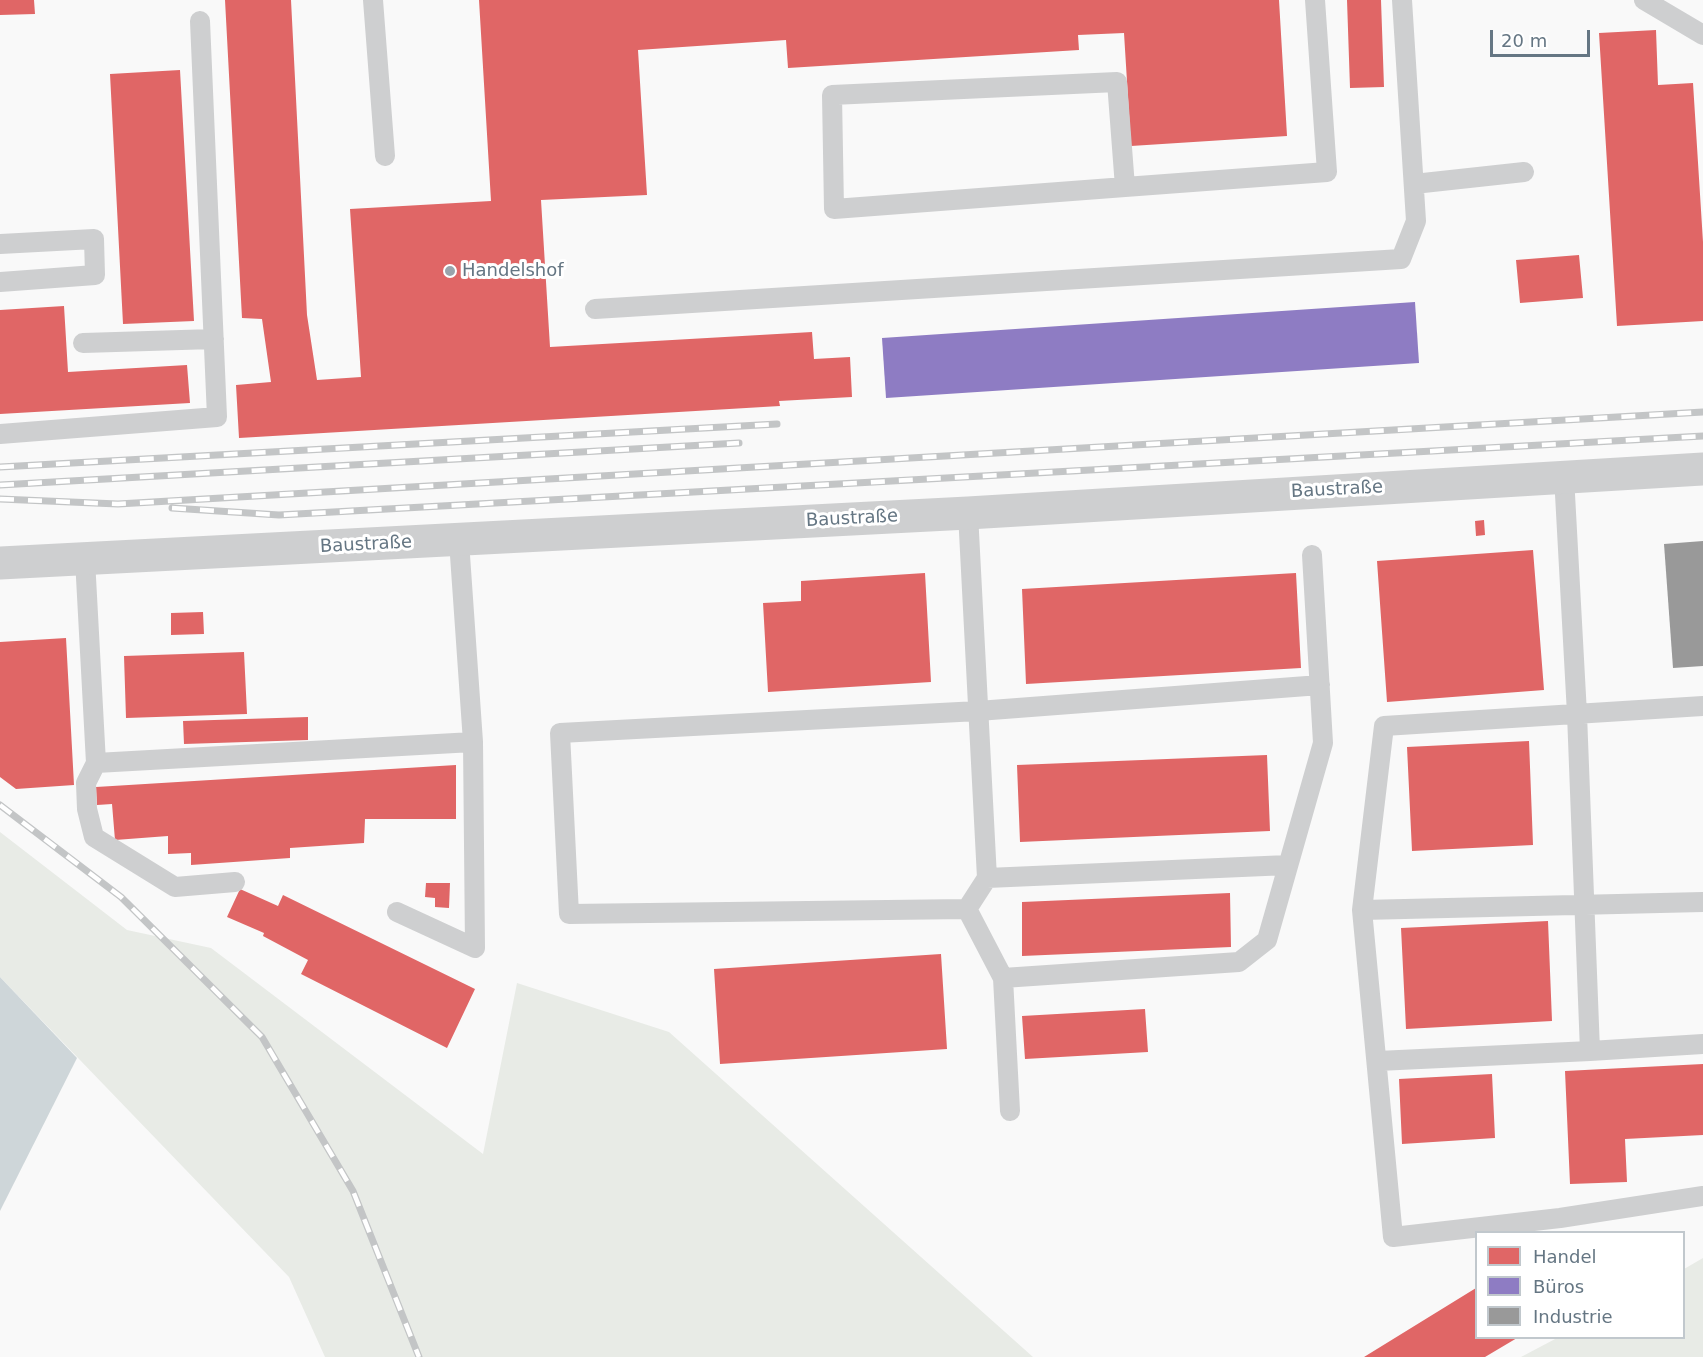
<!DOCTYPE html>
<html>
<head>
<meta charset="utf-8">
<style>
	body { margin:0 }
	#map { position:relative; width:1703px; height:1357px; overflow:hidden; background:#f9f9f9; font-family:"DejaVu Sans",sans-serif }
	canvas { display:block }
	.legend { position:absolute; left:1475px; top:1231px; width:210px; height:108px; box-sizing:border-box; background:#fff; border:2px solid #c1c8cd; margin:0; padding:8px 10px; list-style:none; font-size:18px; color:#657683 }
	.legend li { display:flex; align-items:center; gap:12px; height:30px }
	.legend b { width:30px; border:2px solid #c1c8cd }
	.scale { position:absolute; left:1490px; top:30px; width:100px; height:27px; box-sizing:border-box; border:3px solid #657683; border-top:0; padding-left:8px; font-size:18px; line-height:21px; white-space:nowrap; color:#657683; -webkit-text-stroke:4px #fff; paint-order:stroke }
</style>
</head>
<body>
<div id="map">
<canvas width="1703" height="1357"></canvas>
<ul class="legend">
<li><b style="height:16px;background:#e06666"></b>Handel</li>
<li><b style="height:16px;background:#8e7cc3"></b>Büros</li>
<li><b style="height:16px;background:#999"></b>Industrie</li>
</ul>
<div class="scale">20 m</div>
</div>
<script>
const g = document.querySelector('canvas').getContext('2d');
g.lineJoin = 'round';
function fillPath(path, color) {
  g.fillStyle = color;
  g.fill(path, 'evenodd');
}
function shape(rows) {
  const path = new Path2D();
  for (const r of rows) {
    path.moveTo(r[0], r[1]);
    for (let i = 2; i < r.length; i += 2) path.lineTo(r[i], r[i + 1]);
  }
  return path;
}
function trace(path, color, width, dash) {
  g.strokeStyle = color;
  g.lineWidth = width;
  g.lineCap = dash ? 'butt' : 'round';
  g.setLineDash(dash || []);
  g.stroke(path);
}
function drawText(font, color, halo, rows, align = 'center') {
  g.font = font + ' "DejaVu Sans",sans-serif';
  g.lineWidth = 6;
  g.setLineDash([]);
  g.textBaseline = 'middle';
  g.strokeStyle = halo;
  g.fillStyle = color;
  for (const [text, x, y, turn = 0] of rows) {
    g.save();
    g.translate(x, y);
    g.rotate((+turn || 0) * Math.PI / 180);
    g.textAlign = isNaN(turn) ? turn : align;
    if (halo) g.strokeText(text, 0, 0);
    g.fillText(text, 0, 0);
    g.restore();
  }
}
const green = shape([
	[0,832,127,930,211,948,483,1154,517,983,669,1032,1033,1357,325,1357,289,1277,0,977],
	[1703,1258,1703,1357,1521,1357,1557,1338,1684,1338,1684,1269]
]);
const water = shape([
	[0,977,77,1058,0,1211]
]);
const shops = shape([
	[0,0,34,0,35,14,0,15],
	[225,0,291,0,307,315,317,380,361,377,350,209,491,201,479,0,1279,0,1287,136,1131,146,1124,33,1078,35,1079,50,788,68,786,40,638,50,647,195,541,200,550,347,812,332,814,359,850,357,852,397,779,401,780,406,239,438,236,385,271,382,262,319,242,318],
	[1347,0,1381,0,1384,87,1350,88],
	[1656,30,1658,85,1693,83,1703,242,1703,321,1617,326,1599,33],
	[180,70,194,321,123,324,110,74],
	[1579,255,1583,298,1520,303,1516,260],
	[64,306,68,372,187,365,190,403,0,414,0,310],
	[1484,520,1485,535,1476,536,1475,521],
	[1533,550,1544,690,1387,702,1377,561],
	[925,573,931,682,768,692,763,603,801,601,801,581],
	[1296,573,1301,668,1026,684,1022,589],
	[203,612,204,634,171,635,171,613],
	[66,638,74,785,16,789,0,777,0,642],
	[244,652,247,714,126,718,124,656],
	[308,717,308,740,184,744,183,721],
	[1529,741,1533,845,1412,851,1407,747],
	[1267,755,1270,831,1020,842,1017,765],
	[456,765,456,819,365,819,364,843,290,848,290,858,191,865,191,853,168,854,168,836,115,840,112,804,97,805,96,787],
	[426,883,450,883,449,908,435,907,435,898,425,897],
	[240,889,278,906,283,895,475,989,447,1048,301,974,308,960,263,936,264,933,227,917],
	[1230,893,1231,947,1022,956,1022,902],
	[1548,921,1552,1021,1406,1029,1401,928],
	[941,954,947,1049,720,1064,714,969],
	[1145,1009,1148,1052,1025,1059,1022,1016],
	[1703,1064,1703,1135,1625,1139,1627,1182,1570,1184,1565,1071],
	[1492,1074,1495,1138,1402,1144,1399,1079],
	[1476,1288,1476,1338,1517,1338,1485,1357,1364,1357]
]);
const offices = shape([
	[1415,302,1419,363,886,398,882,338]
]);
const industry = shape([
	[1703,541,1703,666,1673,668,1664,544]
]);
const lane = shape([
	[373,0,385,156],
	[1644,0,1703,35],
	[1414,184,1524,172],
	[1125,187,1117,82,832,95,834,209,1125,187,1327,172,1315,0],
	[0,244,94,239,95,275,0,282],
	[595,309,1401,259,1416,221,1402,0],
	[83,343,214,339],
	[0,434,217,417,200,21],
	[1564,476,1577,714,1590,1051,1703,1044],
	[968,513,987,878,967,909,1003,978,1010,1111],
	[85,559,96,763,473,742,459,541],
	[1703,706,1384,726,1362,910,1393,1237,1560,1218,1703,1196],
	[96,763,86,783,87,809,94,837,175,887,235,882],
	[987,878,1288,865],
	[967,909,569,914,560,733,978,711,1320,685],
	[1362,910,1703,902],
	[397,912,475,948,473,742],
	[1003,978,1239,962,1267,940,1323,743,1312,555],
	[1378,1061,1590,1051]
]);
const street = shape([
	[0,563,968,513,1703,469]
]);
const rail = shape([
	[0,467,777,424],
	[0,485,739,443],
	[0,499,118,504,1703,412],
	[172,508,279,515,1703,436],
	[0,805,121,897,262,1037,353,1191,419,1357]
]);
const markers = [
	[450,271,6,"#99a4ac"]
];
const poiNames = [
	["Handelshof",462,271]
];
const streetNames = [
	["Baustraße",1337,490,-3],
	["Baustraße",852,519,-3],
	["Baustraße",366,545,-3]
];
fillPath(green, '#e8ebe6');
fillPath(water, '#ced6d9');
fillPath(shops, '#e06666');
fillPath(offices, '#8e7cc3');
fillPath(industry, '#999');
trace(lane, '#cecfd0', 20);
trace(street, '#cecfd0', 33);
trace(rail, '#c3c5c6', 7);
trace(rail, '#fff', 4.5, [14]);
for (const [x, y, r, color] of markers) {
  const dot = new Path2D();
  dot.arc(x, y, r, 0, 2 * Math.PI);
  g.fillStyle = color;
  g.fill(dot);
  trace(dot, '#fff', 2);
}
drawText('18px', '#657683', '#fff', poiNames, 'left');
drawText('18px', '#657683', '#fff', streetNames);
</script>
</body>
</html>
